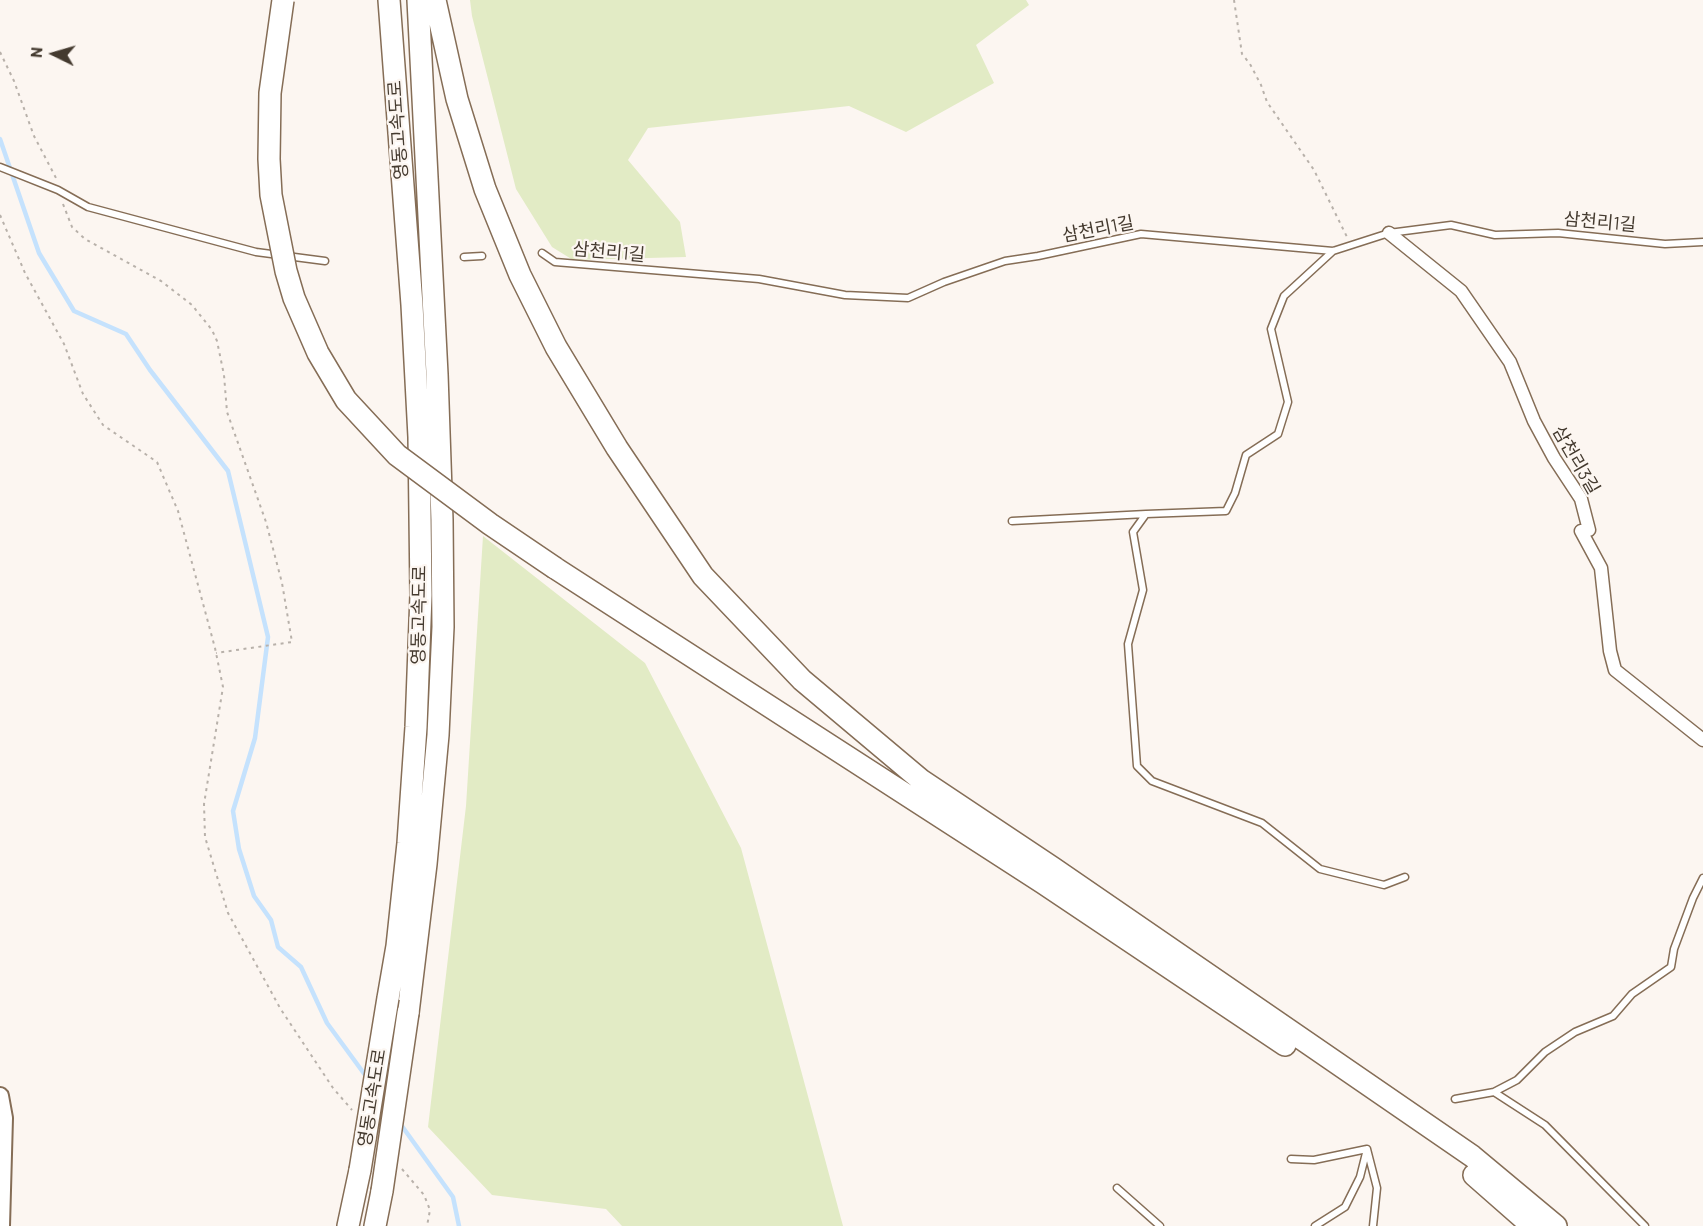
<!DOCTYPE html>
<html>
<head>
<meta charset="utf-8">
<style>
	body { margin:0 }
	#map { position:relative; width:1703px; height:1226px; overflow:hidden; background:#fcf6f1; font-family:Barlow,sans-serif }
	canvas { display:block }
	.north { position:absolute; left:24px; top:24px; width:60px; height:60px; -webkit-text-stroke:4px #fcf6f1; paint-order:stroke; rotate:275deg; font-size:16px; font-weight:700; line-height:24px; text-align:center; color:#443a2f }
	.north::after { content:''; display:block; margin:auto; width:21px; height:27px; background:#443a2f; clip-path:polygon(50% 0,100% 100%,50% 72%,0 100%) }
</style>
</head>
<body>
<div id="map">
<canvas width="1703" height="1226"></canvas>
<div class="north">N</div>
</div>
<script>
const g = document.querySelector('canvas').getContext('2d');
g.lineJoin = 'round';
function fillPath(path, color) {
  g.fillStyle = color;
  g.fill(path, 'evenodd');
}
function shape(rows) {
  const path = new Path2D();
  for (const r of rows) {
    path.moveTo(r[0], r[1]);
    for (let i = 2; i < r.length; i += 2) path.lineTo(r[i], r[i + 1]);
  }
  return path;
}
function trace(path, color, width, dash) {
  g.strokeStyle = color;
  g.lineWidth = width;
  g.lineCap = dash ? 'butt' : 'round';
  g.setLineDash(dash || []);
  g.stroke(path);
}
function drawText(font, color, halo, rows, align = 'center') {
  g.font = font + ' Barlow,"Noto Sans KR",sans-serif';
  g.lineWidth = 4.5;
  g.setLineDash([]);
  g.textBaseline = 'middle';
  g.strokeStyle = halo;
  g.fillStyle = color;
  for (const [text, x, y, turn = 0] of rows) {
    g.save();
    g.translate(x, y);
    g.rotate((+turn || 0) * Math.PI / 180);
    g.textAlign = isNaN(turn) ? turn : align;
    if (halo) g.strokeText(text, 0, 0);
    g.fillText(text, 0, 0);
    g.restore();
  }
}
const green = shape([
	[470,0,1026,0,1029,5,976,45,994,83,906,132,849,106,648,128,628,160,680,222,686,257,573,260,552,247,516,189,472,16],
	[483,536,645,663,741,848,843,1226,622,1226,606,1209,492,1195,428,1127,466,806]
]);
const stream = shape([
	[0,139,39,253,74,311,126,334,150,370,228,471,268,637,255,738,233,811,239,849,254,896,271,920,278,947,301,967,327,1023,368,1079],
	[399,1122,453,1197,459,1226]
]);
const path = shape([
	[1234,0,1242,54,1250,64,1261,85,1267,102,1314,170,1347,237],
	[0,52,14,81,34,136,56,178],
	[63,204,72,227,85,239,161,281,192,305,212,330,217,341,224,375,227,412,266,522,282,583,292,642,216,653],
	[0,215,25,273,64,344,83,394,103,425,157,462,178,511,215,648,223,687,204,804,205,837,228,913,280,1008,333,1088,352,1110],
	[402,1169,424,1195,430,1210,427,1226]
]);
const lane = shape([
	[0,167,58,190,88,207,256,252,325,261],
	[1333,251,1284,296,1271,329,1288,402,1278,434,1246,455,1235,493,1226,511,1146,514,1133,532,1143,590,1128,644,1137,766,1152,781,1262,823,1320,869,1384,885,1405,877],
	[542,253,555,262,759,279,845,295,908,298,944,282,1005,261,1038,256,1141,234,1333,251,1389,233,1451,225,1495,235,1558,233,1665,244,1703,242],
	[464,257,482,256],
	[1012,521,1146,514],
	[1494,1092,1545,1125,1645,1226],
	[1455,1099,1494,1092,1517,1080,1545,1052,1575,1032,1613,1016,1632,994,1671,967,1674,949,1693,898,1703,878],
	[1367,1149,1377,1188,1373,1226],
	[1291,1159,1314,1160,1367,1149],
	[1117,1188,1160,1226],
	[1315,1226,1345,1207,1360,1177,1367,1149]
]);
const street = shape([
	[1389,233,1461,291,1510,362,1534,421,1554,458,1581,499,1589,530,1581,531,1601,568,1610,651,1615,670,1703,740]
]);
const secondary = shape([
	[0,1096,4,1118,1,1226]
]);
const highway = shape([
	[435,0,457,99,485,189,520,275,556,347,617,448,703,576,802,680,921,780,1053,868,1472,1156,1556,1226],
	[555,568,1043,883,1285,1045],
	[388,998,397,946,408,843,416,727,421,595,419,437,412,305,389,0],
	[408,1013,426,864,438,735,443,627,442,520,437,374,418,0],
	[1474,1175,1532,1226],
	[348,1226,360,1170],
	[375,1226,382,1191]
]);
const highwayBridge = shape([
	[283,0,270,93,269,159,271,195,286,271,294,298,318,353,346,400,397,455,490,524,555,568],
	[360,1170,388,998],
	[382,1191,408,1013]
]);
const streetNames = [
	["영동고속도로",398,130,-94],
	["삼천리1길",1600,222,5],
	["삼천리1길",1098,229,-11],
	["삼천리1길",609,252,5],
	["삼천리3길",1576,460,60],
	["영동고속도로",419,615,-89],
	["영동고속도로",372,1098,-81]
];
fillPath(green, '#e2ebc5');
trace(stream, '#c5e2fd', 4.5);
trace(lane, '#856d56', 9);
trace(street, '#856d56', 15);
trace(secondary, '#856d56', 20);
trace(highway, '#856d56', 24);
trace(path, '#b8b1aa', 2, [3, 4.5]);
trace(lane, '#fff', 6);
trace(street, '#fff', 12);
trace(secondary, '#fff', 16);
trace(highway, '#fff', 21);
trace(highwayBridge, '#856d56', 24, []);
trace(highwayBridge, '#fff', 21);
drawText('18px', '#443a2f', '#fcf6f1', streetNames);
</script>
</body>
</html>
